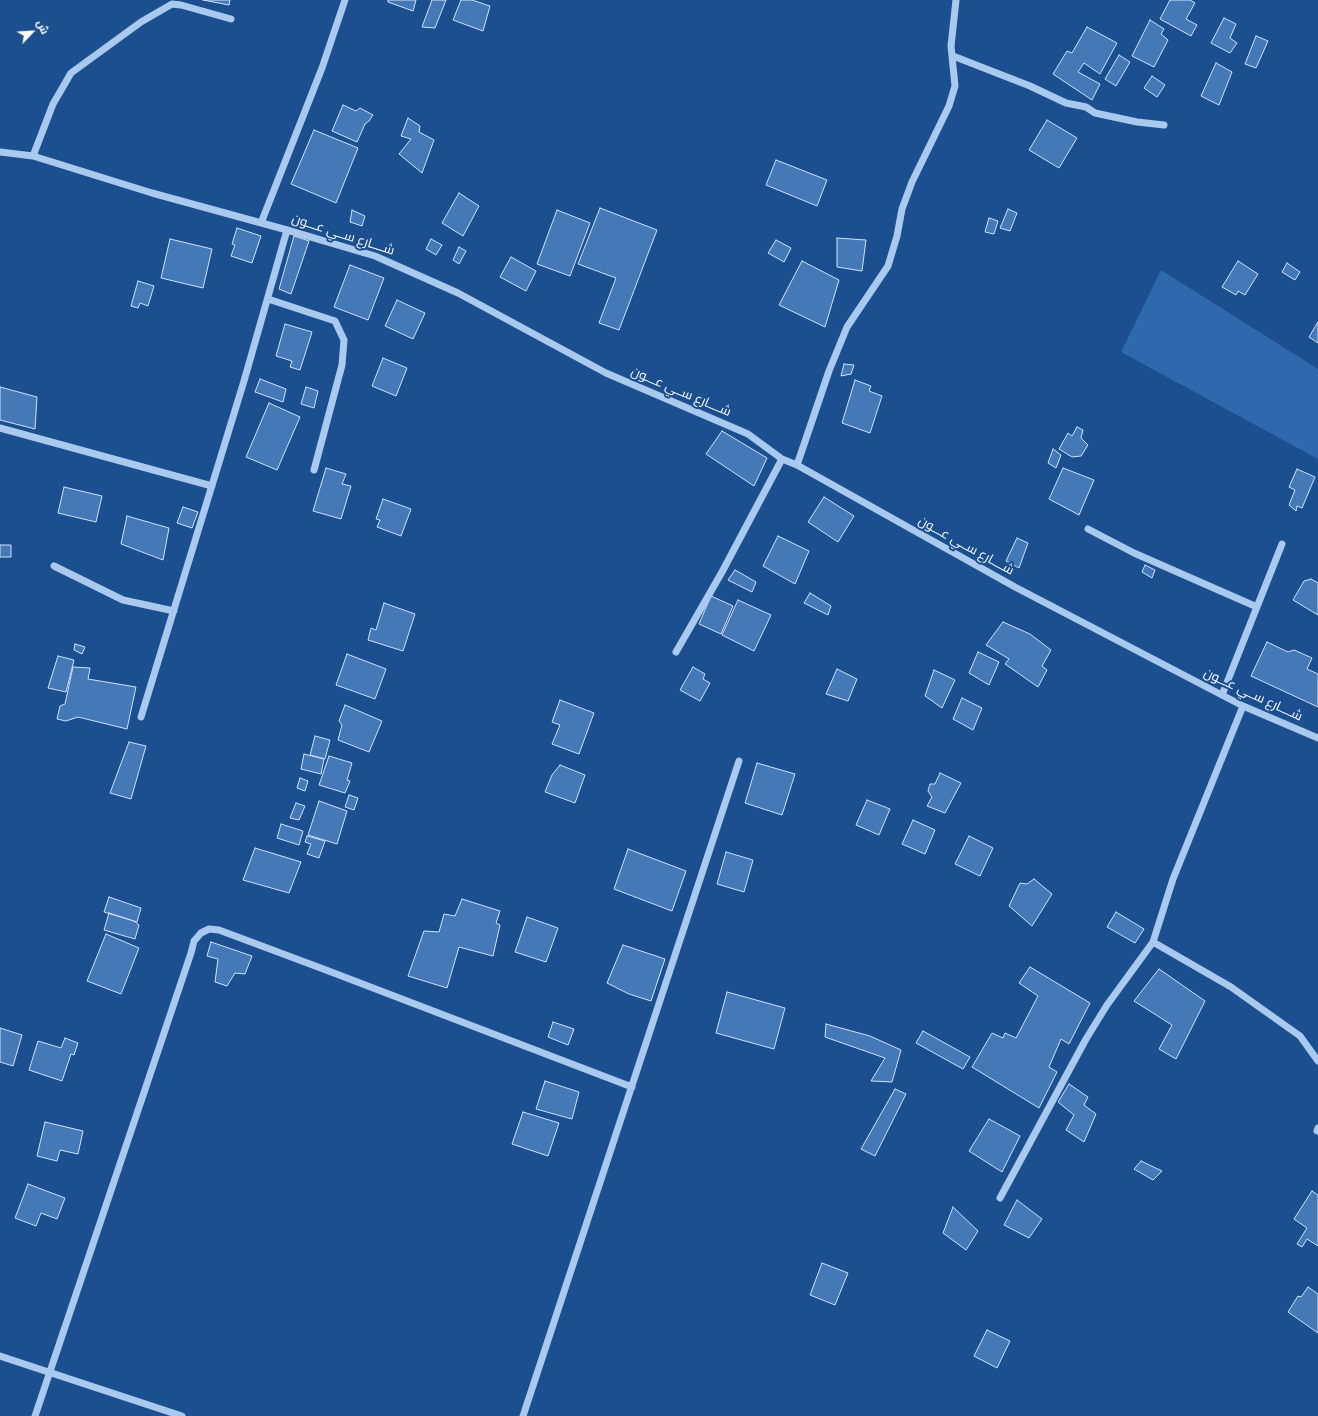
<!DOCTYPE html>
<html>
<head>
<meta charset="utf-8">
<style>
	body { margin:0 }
	#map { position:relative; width:1318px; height:1416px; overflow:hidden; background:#1b4f8f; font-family:"Space Grotesk",Cairo,sans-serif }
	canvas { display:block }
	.north { position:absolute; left:12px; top:12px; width:40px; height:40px; -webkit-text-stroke:3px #1b4f8f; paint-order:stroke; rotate:65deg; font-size:11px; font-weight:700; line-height:16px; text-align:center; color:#fff }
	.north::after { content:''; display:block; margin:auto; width:14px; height:18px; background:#fff; clip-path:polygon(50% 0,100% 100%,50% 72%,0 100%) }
</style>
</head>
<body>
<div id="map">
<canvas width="1318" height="1416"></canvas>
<div class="north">ش</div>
</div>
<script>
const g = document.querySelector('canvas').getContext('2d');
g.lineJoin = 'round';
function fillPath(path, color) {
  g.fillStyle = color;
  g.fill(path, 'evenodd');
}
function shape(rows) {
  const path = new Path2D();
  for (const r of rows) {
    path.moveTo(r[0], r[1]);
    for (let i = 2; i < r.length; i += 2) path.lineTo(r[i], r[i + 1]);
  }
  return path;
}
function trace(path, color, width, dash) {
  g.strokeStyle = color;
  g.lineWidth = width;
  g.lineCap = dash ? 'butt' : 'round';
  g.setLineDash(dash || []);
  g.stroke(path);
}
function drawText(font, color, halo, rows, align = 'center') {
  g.font = font + ' "Space Grotesk",Cairo,sans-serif';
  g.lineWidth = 4;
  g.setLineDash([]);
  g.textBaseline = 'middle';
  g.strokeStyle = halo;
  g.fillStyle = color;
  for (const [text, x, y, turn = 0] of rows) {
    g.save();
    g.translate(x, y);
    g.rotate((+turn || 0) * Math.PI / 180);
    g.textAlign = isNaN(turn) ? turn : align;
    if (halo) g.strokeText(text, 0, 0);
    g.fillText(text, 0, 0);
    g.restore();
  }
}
const green = shape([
	[1161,270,1318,369,1318,459,1121,352]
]);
const building = shape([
	[203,0,230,0,229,5,203,0],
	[388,0,416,0,413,11,388,2,388,0],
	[432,0,446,0,435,28,422,27,432,0],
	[461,0,472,0,490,6,483,31,453,20,461,0],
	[1170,0,1190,0,1195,3,1186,19,1197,25,1191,36,1160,19,1170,0],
	[1224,18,1236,24,1230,38,1237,43,1230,53,1211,43,1224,18],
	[1150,20,1164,29,1161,34,1168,40,1154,67,1132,56,1150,20],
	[1087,27,1117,43,1100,74,1084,63,1078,72,1100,84,1092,100,1053,74,1067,51,1072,53,1087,27],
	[1256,36,1268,41,1256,68,1245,64,1256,36],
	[1119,55,1130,62,1116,86,1105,79,1119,55],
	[1216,63,1232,72,1219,105,1201,96,1216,63],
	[1152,76,1165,85,1157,97,1144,88,1152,76],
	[343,105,356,111,360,108,373,115,369,121,365,124,357,142,332,131,343,105],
	[408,118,420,126,419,132,434,140,422,173,399,154,411,139,401,136,408,118],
	[1047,120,1077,138,1059,168,1029,150,1047,120],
	[314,130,358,148,336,203,291,184,314,130],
	[776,160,827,180,817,206,766,185,776,160],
	[459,193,479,206,463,236,442,223,459,193],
	[600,208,657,230,619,330,599,323,616,278,578,264,600,208],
	[1008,209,1017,213,1010,231,1000,228,1008,209],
	[352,210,365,216,362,226,350,222,352,210],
	[557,210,590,223,570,276,537,264,557,210],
	[989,218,998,221,994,234,985,232,989,218],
	[237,228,261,236,252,263,231,256,235,245,232,244,237,228],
	[294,236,309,241,291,294,279,289,294,236],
	[837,238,866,240,862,271,837,267,837,238],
	[170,239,212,249,203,288,161,278,170,239],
	[431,239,442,245,436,255,426,249,431,239],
	[776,240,791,248,784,262,768,253,776,240],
	[459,247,466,251,459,264,453,260,459,247],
	[511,257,536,271,526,291,500,277,511,257],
	[802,261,839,280,825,327,779,305,802,261],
	[1238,261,1258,274,1245,295,1238,291,1236,295,1222,287,1238,261],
	[1287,263,1300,272,1295,280,1282,272,1287,263],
	[350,265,384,278,368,320,334,307,350,265],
	[138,281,154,286,148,306,140,303,138,308,131,306,138,281],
	[397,300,425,313,413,339,385,326,397,300],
	[1318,322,1318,343,1309,337,1318,322],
	[285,324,312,332,300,370,290,367,292,361,276,356,285,324],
	[383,358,407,368,396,396,372,386,383,358],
	[844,364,854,365,851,374,841,376,844,364],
	[260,379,286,389,283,402,255,392,260,379],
	[855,380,871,386,869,391,882,396,870,433,842,423,855,380],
	[0,387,37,397,35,429,0,420,0,387],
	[306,387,318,391,314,408,301,404,306,387],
	[269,403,300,417,277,470,246,457,269,403],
	[1077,427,1083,430,1081,438,1088,445,1081,456,1072,457,1059,449,1068,433,1072,436,1077,427],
	[722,431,767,458,754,486,706,454,722,431],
	[1053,449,1061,455,1056,468,1048,463,1053,449],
	[326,468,346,474,342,484,351,486,341,519,313,511,326,468],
	[1063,468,1094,480,1079,515,1049,499,1063,468],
	[1297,469,1315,477,1302,508,1297,506,1296,511,1289,505,1295,490,1289,487,1297,469],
	[64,487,102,496,96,522,58,513,64,487],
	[824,497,854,516,838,542,808,522,824,497],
	[383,499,411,509,401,536,377,527,380,520,376,519,383,499],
	[183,507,198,512,192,528,177,523,183,507],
	[127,516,169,528,163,560,121,544,127,516],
	[778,536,809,551,795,584,763,566,778,536],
	[1017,538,1028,543,1019,568,1006,561,1017,538],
	[0,545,11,545,11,557,0,557,0,545],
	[1145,565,1155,570,1152,578,1142,572,1145,565],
	[735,570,756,582,752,592,728,580,735,570],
	[1311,579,1318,583,1318,615,1293,600,1304,581,1311,579],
	[810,593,831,606,828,615,804,603,810,593],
	[711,596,733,606,721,634,699,624,711,596],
	[738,600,771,615,754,651,722,635,738,600],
	[384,603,415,614,403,651,368,640,371,628,376,630,384,603],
	[1003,622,1030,634,1051,650,1042,666,1047,670,1038,687,1005,664,1009,659,986,645,1003,622],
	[1267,642,1288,652,1294,650,1312,658,1307,669,1318,674,1318,707,1251,676,1267,642],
	[75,644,85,647,82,654,74,650,75,644],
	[978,652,999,662,989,685,969,673,978,652],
	[347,654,386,669,375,699,336,685,347,654],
	[58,656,74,660,66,692,48,688,58,656],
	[73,667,90,668,88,679,136,687,127,729,78,717,66,721,57,719,60,706,65,704,73,667],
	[693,667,705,674,703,679,710,683,700,701,680,690,693,667],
	[837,669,857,679,848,701,826,694,837,669],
	[934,670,955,680,942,708,925,696,934,670],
	[962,698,982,708,973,730,953,719,962,698],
	[560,700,594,713,579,754,552,744,560,725,552,722,560,700],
	[345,705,382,721,369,752,338,740,342,725,339,721,345,705],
	[315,736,330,740,325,759,310,755,315,736],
	[129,742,146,746,131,799,110,793,129,742],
	[304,754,324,759,321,774,301,769,304,754],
	[329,756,352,763,347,780,350,781,345,793,319,785,329,756],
	[757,763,795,774,782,815,745,803,757,763],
	[560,765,585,775,575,803,545,792,552,775,560,765],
	[940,773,961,783,945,813,927,806,932,797,928,791,930,784,935,784,940,773],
	[300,778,308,781,305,791,297,788,300,778],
	[349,795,358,798,354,810,345,807,349,795],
	[867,800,890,809,879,835,856,825,867,800],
	[319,801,347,811,337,844,308,835,319,801],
	[296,803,305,806,299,820,290,818,296,803],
	[913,820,935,830,925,854,902,844,913,820],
	[281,824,303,831,299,845,277,838,281,824],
	[307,836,325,841,319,858,307,854,311,844,305,842,307,836],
	[969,836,993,848,980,876,955,864,969,836],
	[255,848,301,862,289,893,243,880,255,848],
	[628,849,686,871,672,911,614,889,628,849],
	[726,852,753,860,744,892,717,884,726,852],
	[1034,879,1052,894,1032,926,1009,906,1020,883,1027,884,1034,879],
	[109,897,141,908,137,922,104,912,109,897],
	[462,899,500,911,496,923,500,925,493,956,459,947,447,988,408,976,424,931,439,932,444,914,455,916,462,899],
	[1116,912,1144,929,1135,943,1107,927,1116,912],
	[109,913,134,921,139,925,135,939,104,930,109,913],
	[527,917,558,928,546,962,515,952,527,917],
	[106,934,139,948,121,994,87,981,106,934],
	[211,942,252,956,245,974,235,973,227,986,215,982,218,959,207,956,211,942],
	[623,945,665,959,651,1001,629,994,607,983,623,945],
	[1030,967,1090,1003,1069,1044,1061,1039,1049,1067,1057,1072,1039,1108,972,1067,992,1033,1003,1038,1005,1033,1016,1038,1038,996,1019,983,1030,967],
	[1159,969,1205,1001,1176,1059,1159,1049,1172,1025,1134,1001,1159,969],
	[727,992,785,1008,774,1049,716,1033,727,992],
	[553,1022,574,1029,568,1045,548,1037,553,1022],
	[826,1024,870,1036,901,1050,892,1082,871,1081,885,1058,825,1037,826,1024],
	[0,1028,22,1035,13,1066,0,1062,0,1028],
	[923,1031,970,1057,963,1069,916,1043,923,1031],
	[65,1038,78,1043,74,1055,71,1054,62,1081,29,1070,38,1041,61,1048,65,1038],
	[545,1081,579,1092,572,1119,536,1109,545,1081],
	[1069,1084,1088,1097,1084,1105,1096,1114,1084,1142,1066,1130,1074,1115,1058,1102,1069,1084],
	[895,1089,906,1094,875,1156,861,1149,895,1089],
	[523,1112,559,1123,548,1156,512,1144,523,1112],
	[989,1119,1020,1136,1002,1172,969,1151,989,1119],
	[45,1122,83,1131,78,1154,60,1150,57,1161,37,1156,45,1122],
	[1141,1161,1162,1171,1153,1180,1134,1169,1141,1161],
	[28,1184,65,1198,57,1219,41,1213,36,1226,15,1218,28,1184],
	[1312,1191,1318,1195,1318,1246,1307,1239,1302,1247,1297,1244,1307,1228,1294,1219,1312,1191],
	[1017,1200,1042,1219,1029,1238,1004,1225,1017,1200],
	[953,1207,978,1231,966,1250,943,1233,953,1207],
	[822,1263,848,1273,835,1305,810,1295,822,1263],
	[1308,1287,1318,1294,1318,1333,1288,1312,1298,1296,1301,1297,1308,1287],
	[987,1330,1010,1341,997,1368,974,1356,987,1330]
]);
const minor = shape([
	[953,56,1030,86,1066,103,1086,107,1095,113,1137,122,1164,125],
	[0,152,33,156,152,193,287,230,375,256,458,293,606,373,748,434,782,459,797,465,1015,587,1243,706,1318,738],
	[33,156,53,104,71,73,141,22,172,4,181,5,231,19],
	[261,223,322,68,345,0],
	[268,299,335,321,344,340,342,365,314,470],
	[0,428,212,486],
	[797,465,829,371,847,327,888,266,897,236,902,209,912,182,949,106,955,86,951,46,956,0],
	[1088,529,1134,553,1257,607],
	[54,566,123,600,174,611],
	[676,652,722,572,782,459],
	[1222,695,1282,544],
	[141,717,244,381,287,230],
	[1153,942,1231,987,1300,1036,1318,1061],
	[1317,1131,1318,1128],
	[1000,1198,1086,1039,1107,1005,1153,942,1173,879,1243,706],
	[0,1356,182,1416],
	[35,1416,191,953,194,941,201,933,209,929,219,930,326,970,632,1087],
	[523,1416,739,761]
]);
const streetNames = [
	["شــــارع ســي عـــون",343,235,18],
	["شــــارع ســي عـــون",681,392,23],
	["شــــارع ســي عـــون",966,546,29],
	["شــــارع ســي عـــون",1253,695,25]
];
fillPath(green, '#2e69ad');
fillPath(building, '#4478b7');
trace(building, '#cfe3fa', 1);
trace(minor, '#a9c9ee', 7);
drawText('13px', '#fff', '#1b4f8f', streetNames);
</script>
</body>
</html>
